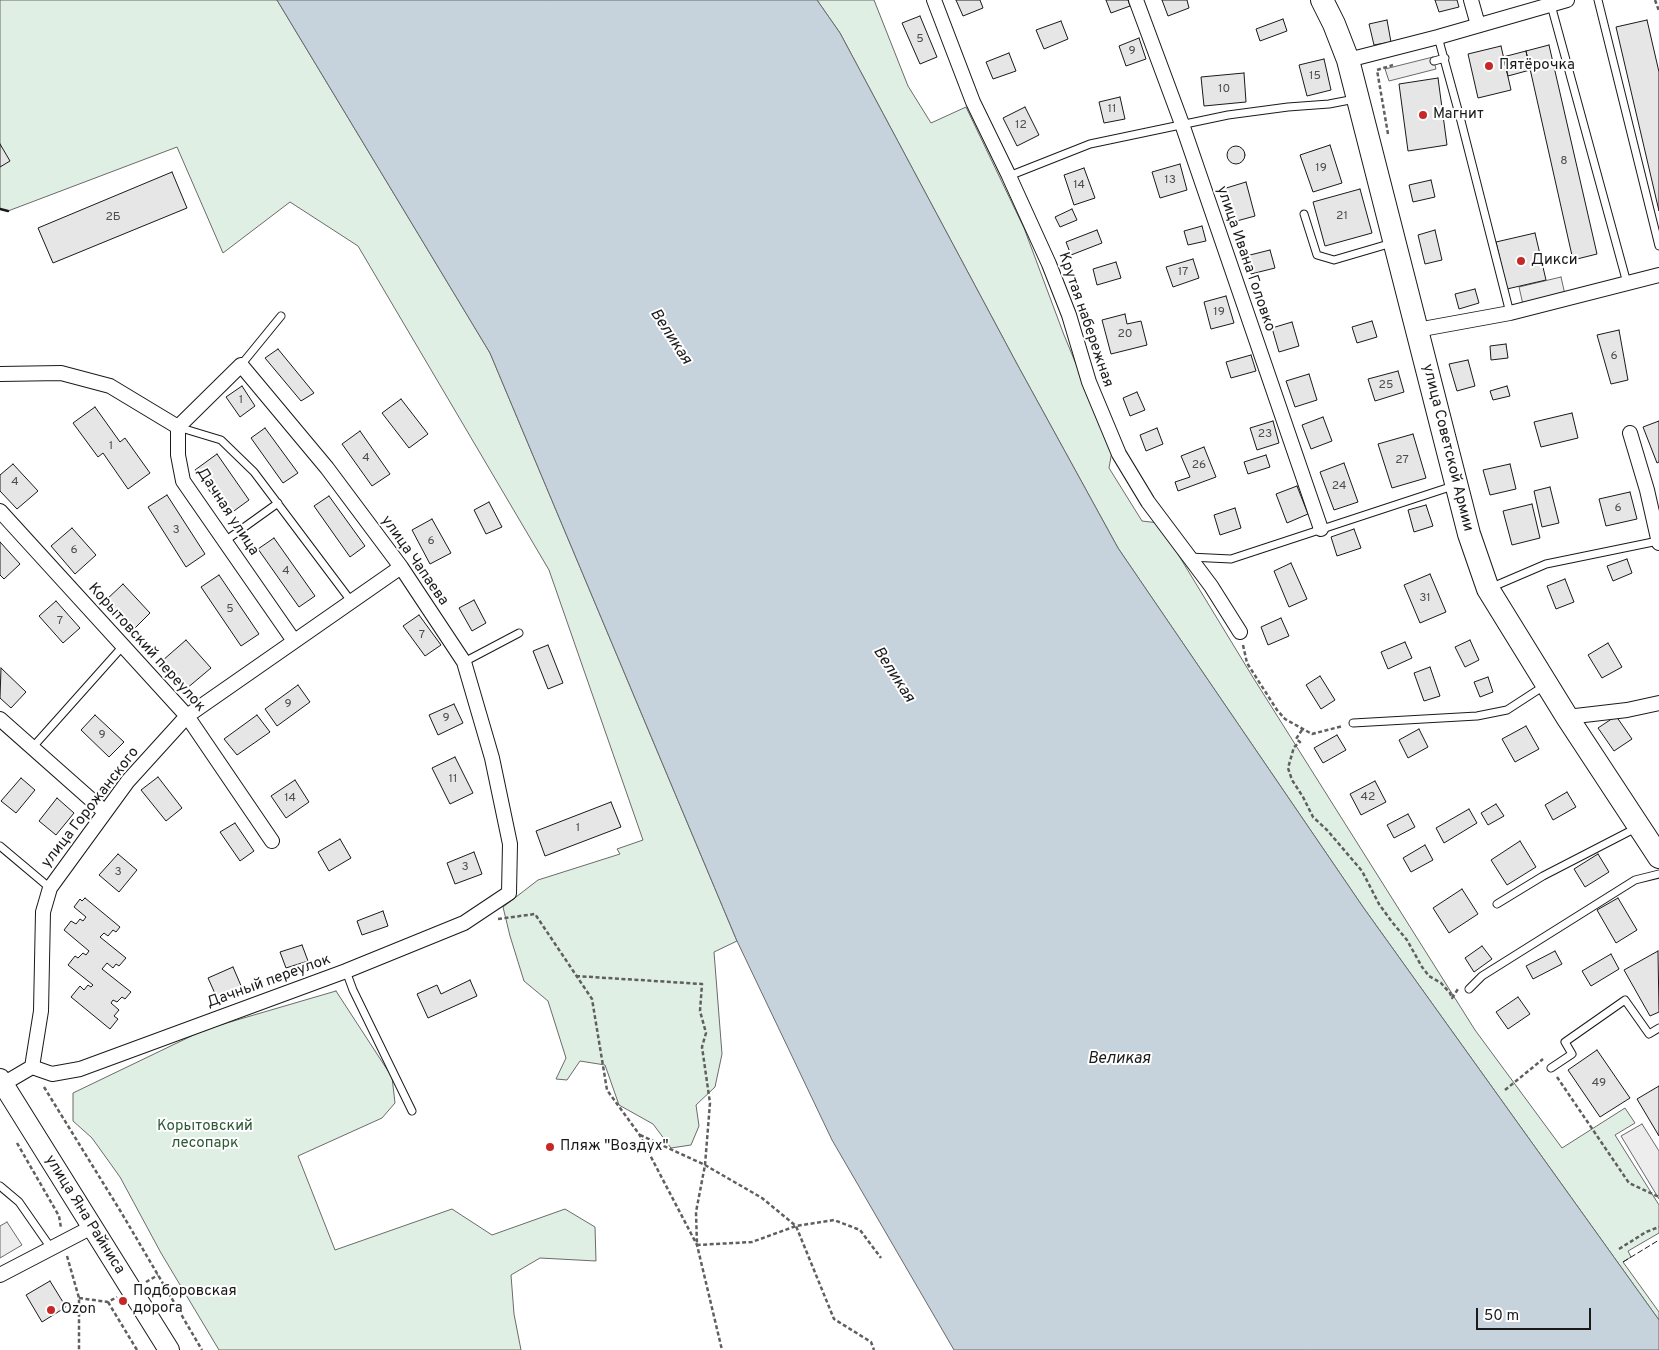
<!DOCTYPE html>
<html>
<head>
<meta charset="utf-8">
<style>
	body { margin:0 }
	#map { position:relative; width:1659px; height:1350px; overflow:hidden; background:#fff; font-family:Overpass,sans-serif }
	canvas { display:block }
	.scale { position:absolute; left:1476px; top:1308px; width:115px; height:22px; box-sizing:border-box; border:2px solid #1a1a1a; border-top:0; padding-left:6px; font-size:15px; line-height:18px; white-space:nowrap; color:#1a1a1a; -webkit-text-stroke:4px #fff; paint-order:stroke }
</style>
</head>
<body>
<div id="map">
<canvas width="1659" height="1350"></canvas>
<div class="scale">50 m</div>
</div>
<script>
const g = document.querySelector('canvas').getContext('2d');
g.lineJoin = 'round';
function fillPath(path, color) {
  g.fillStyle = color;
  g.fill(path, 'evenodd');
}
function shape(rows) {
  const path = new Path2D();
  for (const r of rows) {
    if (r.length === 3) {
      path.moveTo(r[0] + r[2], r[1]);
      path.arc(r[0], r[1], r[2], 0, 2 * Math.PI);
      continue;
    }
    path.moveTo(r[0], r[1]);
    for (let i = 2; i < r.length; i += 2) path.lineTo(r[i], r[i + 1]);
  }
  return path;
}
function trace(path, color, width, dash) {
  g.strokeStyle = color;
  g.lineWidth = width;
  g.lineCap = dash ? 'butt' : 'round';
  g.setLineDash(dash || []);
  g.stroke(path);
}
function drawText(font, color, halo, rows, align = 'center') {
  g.font = font + ' Overpass,sans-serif';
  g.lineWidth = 4;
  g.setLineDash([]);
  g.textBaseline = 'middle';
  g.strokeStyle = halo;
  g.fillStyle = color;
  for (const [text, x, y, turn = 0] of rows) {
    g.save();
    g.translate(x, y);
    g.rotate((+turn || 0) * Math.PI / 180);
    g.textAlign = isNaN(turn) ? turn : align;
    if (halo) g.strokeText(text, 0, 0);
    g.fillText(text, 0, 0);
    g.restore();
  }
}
const green = shape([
	[0,0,277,0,490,353,737,941,714,952,722,1054,715,1087,696,1105,699,1126,691,1145,671,1148,653,1124,619,1105,605,1065,580,1061,567,1080,556,1079,566,1058,548,1001,524,981,510,936,503,907,538,880,620,854,617,849,643,840,549,570,358,246,290,202,223,253,177,147,8,211,0,209,0,0],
	[817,0,874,0,908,86,931,123,966,107,1024,228,1064,335,1112,451,1109,468,1142,521,1159,523,1254,679,1475,1030,1562,1148,1625,1108,1635,1123,1615,1135,1659,1205,1659,1233,1628,1251,1631,1257,1623,1262,1659,1312,1659,1320,1363,907,1118,548,1017,364,840,33,817,0],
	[336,991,392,1077,395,1103,382,1118,298,1156,335,1250,452,1209,492,1235,565,1209,595,1227,596,1261,540,1258,511,1275,514,1314,521,1350,219,1350,161,1253,120,1177,92,1138,73,1121,73,1093,206,1029,336,991]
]);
const parking = shape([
	[1433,57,1436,69,1389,81,1385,69,1433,57],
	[1561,277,1566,299,1524,309,1519,287,1561,277],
	[1642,1124,1659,1151,1659,1199,1621,1136,1642,1124],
	[7,1222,22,1245,0,1258,0,1226,7,1222]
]);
const water = shape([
	[277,0,817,0,840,33,1017,364,1118,548,1363,907,1659,1320,1659,1350,954,1350,832,1140,737,941,490,353,277,0]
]);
const building = shape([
	[956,0,980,0,983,8,963,16,956,0],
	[1106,0,1128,0,1130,6,1111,13,1106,0],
	[1162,0,1187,0,1189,8,1168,16,1162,0],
	[1435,0,1457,0,1459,7,1439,12,1435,0],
	[920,16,937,57,920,64,902,23,920,16],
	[1283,19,1287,31,1260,41,1256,29,1283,19],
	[1387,20,1391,42,1374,45,1369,24,1387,20],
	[1647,20,1659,72,1659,211,1616,27,1647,20],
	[1061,21,1068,39,1044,49,1036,30,1061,21],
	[1139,38,1146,59,1126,66,1119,46,1139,38],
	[1549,45,1597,254,1573,260,1526,51,1549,45],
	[1501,46,1511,90,1478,98,1468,54,1501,46],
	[1526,51,1530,70,1508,76,1503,57,1526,51],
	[1009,53,1016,71,993,79,986,62,1009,53],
	[1324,59,1331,90,1307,96,1299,65,1324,59],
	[1244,73,1246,102,1204,106,1201,77,1244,73],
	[1438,78,1447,145,1408,151,1399,84,1438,78],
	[1120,97,1125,119,1104,123,1099,102,1120,97],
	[1025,107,1039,135,1017,146,1003,118,1025,107],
	[0,144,10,161,0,167,0,144],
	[1330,145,1342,183,1313,192,1300,155,1330,145],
	[1236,155,9],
	[1180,164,1187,190,1160,198,1152,172,1180,164],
	[1084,168,1095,198,1074,205,1064,175,1084,168],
	[172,172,187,208,53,263,38,228,172,172],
	[1431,180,1435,197,1413,202,1409,185,1431,180],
	[1246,182,1255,216,1233,222,1223,189,1246,182],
	[1360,189,1372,233,1325,246,1313,202,1360,189],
	[1072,209,1077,220,1060,227,1055,217,1072,209],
	[1202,226,1206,241,1188,245,1184,231,1202,226],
	[1097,230,1102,243,1071,255,1066,242,1097,230],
	[1435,230,1442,260,1425,264,1418,235,1435,230],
	[1535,233,1546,280,1507,289,1496,242,1535,233],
	[1270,250,1275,268,1251,274,1246,256,1270,250],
	[1193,259,1199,278,1173,287,1166,267,1193,259],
	[1116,262,1121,278,1097,285,1093,269,1116,262],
	[1475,289,1479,303,1459,309,1455,294,1475,289],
	[1226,296,1234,323,1211,329,1204,302,1226,296],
	[1125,314,1127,324,1141,321,1147,345,1111,354,1102,320,1125,314],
	[1372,321,1377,337,1357,343,1352,327,1372,321],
	[1292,322,1299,346,1279,352,1272,328,1292,322],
	[1619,330,1628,380,1611,384,1597,335,1619,330],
	[1506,344,1508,358,1491,360,1490,346,1506,344],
	[278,349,314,393,301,401,265,358,278,349],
	[1251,355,1256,371,1231,378,1226,362,1251,355],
	[1468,360,1475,386,1457,391,1449,364,1468,360],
	[1398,371,1404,392,1375,401,1368,379,1398,371],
	[1309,374,1317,400,1295,407,1286,381,1309,374],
	[242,386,255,406,240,417,226,397,242,386],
	[1507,386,1510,396,1493,400,1490,391,1507,386],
	[1137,392,1145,410,1130,416,1123,398,1137,392],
	[401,399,428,434,409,448,382,413,401,399],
	[95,407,120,442,125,438,150,473,128,489,103,453,98,457,73,423,95,407],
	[1572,413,1578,438,1541,447,1534,422,1572,413],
	[1323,417,1332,441,1311,449,1302,425,1323,417],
	[1273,421,1279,443,1257,450,1250,428,1273,421],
	[1659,421,1659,462,1657,463,1643,427,1659,421],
	[265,428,298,473,283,483,251,438,265,428],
	[1157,428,1163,444,1146,451,1140,435,1157,428],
	[360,431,390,474,372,486,342,444,360,431],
	[1413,434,1426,478,1392,488,1378,444,1413,434],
	[1204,447,1216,477,1178,491,1175,482,1190,477,1181,456,1204,447],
	[217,454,249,500,227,516,195,470,217,454],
	[1266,455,1270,467,1248,474,1244,462,1266,455],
	[1344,463,1358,502,1334,510,1320,472,1344,463],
	[13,464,38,491,17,509,0,491,0,475,13,464],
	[1510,464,1516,489,1490,495,1483,470,1510,464],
	[1297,486,1308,514,1287,523,1276,494,1297,486],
	[1550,487,1559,523,1542,527,1534,491,1550,487],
	[1630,492,1637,519,1606,526,1599,499,1630,492],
	[167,495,205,554,186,567,148,507,167,495],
	[329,496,365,546,350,557,314,506,329,496],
	[489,502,502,527,486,534,474,510,489,502],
	[1532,504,1540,538,1512,545,1503,511,1532,504],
	[1426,505,1433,526,1414,532,1408,510,1426,505],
	[1235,508,1241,528,1220,535,1214,515,1235,508],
	[432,519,451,553,430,564,412,530,432,519],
	[72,528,96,555,75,574,51,546,72,528],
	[1354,529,1361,548,1337,556,1331,537,1354,529],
	[274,538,315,596,299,607,258,549,274,538],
	[0,542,20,564,4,579,0,575,0,542],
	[1627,559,1632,573,1613,581,1607,566,1627,559],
	[1291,563,1307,599,1289,607,1274,571,1291,563],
	[1430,574,1446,612,1420,623,1404,585,1430,574],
	[219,575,259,634,241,646,201,587,219,575],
	[1565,579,1574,602,1556,609,1547,586,1565,579],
	[123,584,150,613,133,630,105,601,123,584],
	[474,600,486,623,472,631,459,608,474,600],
	[56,601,80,628,63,643,39,616,56,601],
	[419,615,441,645,425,656,403,626,419,615],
	[1281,618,1289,636,1268,645,1261,627,1281,618],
	[186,640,211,668,186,689,162,661,186,640],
	[1470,640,1479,660,1465,667,1455,647,1470,640],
	[1405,642,1412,658,1388,669,1381,652,1405,642],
	[1608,643,1622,667,1602,678,1588,655,1608,643],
	[548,645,563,683,548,689,533,651,548,645],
	[1430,667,1440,696,1424,701,1414,673,1430,667],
	[1,668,26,692,11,708,0,698,1,668],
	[1320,676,1335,700,1321,709,1306,685,1320,676],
	[1488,677,1493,692,1480,697,1474,682,1488,677],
	[298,685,310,702,277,726,265,709,298,685],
	[454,704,463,723,438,735,429,715,454,704],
	[95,715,124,742,109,757,81,730,95,715],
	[257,715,270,732,237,755,224,739,257,715],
	[1616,716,1632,739,1614,751,1598,728,1616,716],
	[1526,726,1539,749,1515,762,1502,739,1526,726],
	[1419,729,1428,747,1408,758,1399,740,1419,729],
	[1337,735,1346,750,1323,763,1314,748,1337,735],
	[455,757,473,793,450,804,432,768,455,757],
	[158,777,182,808,166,821,141,790,158,777],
	[21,778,35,790,16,813,1,801,21,778],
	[295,780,309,802,286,818,271,796,295,780],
	[1375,781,1386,802,1361,815,1350,794,1375,781],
	[1567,792,1576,807,1553,820,1545,805,1567,792],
	[57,798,74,813,56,835,39,821,57,798],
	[611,802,621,827,545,856,536,831,611,802],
	[1496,804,1504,816,1488,825,1481,813,1496,804],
	[1469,809,1477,823,1444,843,1436,828,1469,809],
	[1408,814,1415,827,1394,838,1387,825,1408,814],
	[235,823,254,851,240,861,220,832,235,823],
	[340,839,351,858,329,871,318,852,340,839],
	[1520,841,1536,867,1507,885,1491,860,1520,841],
	[1425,845,1433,860,1411,872,1403,858,1425,845],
	[474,852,482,874,455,884,447,863,474,852],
	[118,854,137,870,119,892,99,875,118,854],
	[1598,854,1609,872,1585,887,1574,869,1598,854],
	[1462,889,1478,914,1449,933,1433,908,1462,889],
	[85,898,120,927,116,932,113,930,108,936,104,933,100,937,126,958,119,966,116,964,113,968,107,963,102,969,131,992,125,999,122,997,117,1002,113,1000,111,1003,119,1010,114,1016,118,1019,110,1029,71,997,80,986,84,990,88,985,91,987,93,985,68,965,75,956,78,958,83,953,86,955,89,951,64,930,71,921,76,924,80,919,83,921,86,917,74,907,80,899,82,901,85,898],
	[1618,898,1637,930,1616,943,1597,910,1618,898],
	[383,911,388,926,362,935,357,921,383,911],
	[302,945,308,961,286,968,280,952,302,945],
	[1482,946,1492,959,1474,972,1465,958,1482,946],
	[1555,951,1562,964,1533,979,1526,966,1555,951],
	[1658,951,1659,1012,1650,1016,1624,970,1658,951],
	[1611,954,1619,969,1591,986,1582,971,1611,954],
	[233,967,242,988,217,998,208,978,233,967],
	[470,980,477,996,428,1018,417,994,437,985,441,994,470,980],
	[1518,997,1530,1014,1508,1029,1496,1012,1518,997],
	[1597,1050,1630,1098,1600,1117,1568,1070,1597,1050],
	[1659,1086,1659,1136,1637,1099,1659,1086],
	[50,1281,66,1307,42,1322,26,1295,50,1281]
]);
const path = shape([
	[1655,0,1659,11],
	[1388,134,1377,70,1393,65],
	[1243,645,1247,663,1277,710,1285,719,1312,734,1343,726],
	[1302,730,1296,739,1300,742,1294,747,1288,768,1292,780,1303,797,1313,817,1327,830,1362,871,1379,904,1392,922,1407,940,1422,967,1429,976,1441,983,1450,993,1452,998,1458,989],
	[498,919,535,914,592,999,607,1090,639,1134,697,1245,722,1350],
	[576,976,702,984,700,1011,706,1033,702,1047,710,1103,705,1165,696,1212,697,1245,752,1242,796,1226,834,1220,860,1230,881,1258],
	[1557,1077,1629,1183,1659,1197],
	[44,1087,121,1212,202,1350],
	[1505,1090,1543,1059],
	[640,1135,705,1165,762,1198,796,1226,834,1319,871,1342,874,1350],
	[17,1143,59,1216,61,1228],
	[1619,1249,1646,1232,1659,1227],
	[67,1256,79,1298,79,1350],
	[146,1282,158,1275],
	[79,1298,108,1302,117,1297],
	[108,1302,137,1350]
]);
const lane = shape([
	[1598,0,1659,246],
	[1551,5,1627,283],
	[1438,37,1461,121,1510,313],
	[1434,61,1445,58],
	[1009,176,1090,144,1228,115,1288,107,1329,104,1355,99],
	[1304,214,1317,255,1334,260,1392,243],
	[241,365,281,316],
	[178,427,221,440,254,472,351,601],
	[225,541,278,503],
	[1189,557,1231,559,1453,486],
	[1490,588,1546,564,1658,541],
	[464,662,519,633],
	[1353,723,1477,716,1507,710,1544,686],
	[32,748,123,646],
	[0,846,50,888],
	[1497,904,1543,876,1636,828],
	[346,971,353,990,412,1111],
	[1469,989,1482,976,1635,880,1659,874],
	[1551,1068,1572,1054,1565,1042,1625,1000,1649,1034,1659,1028],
	[0,1186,19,1202,51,1248]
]);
const street = shape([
	[934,0,973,102,1009,176,1049,264,1069,315,1089,382,1119,454,1148,502,1211,586,1240,632],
	[1136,0,1182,124,1321,529],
	[1471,0,1478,25],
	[1348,60,1438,37,1567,0],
	[1417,330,1510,313,1659,275],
	[0,374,61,373,110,386,178,427,178,455,183,481,294,641],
	[1630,433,1647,490,1659,543],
	[0,511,187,716,272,841],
	[1567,717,1627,710,1659,703],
	[0,719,105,812],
	[32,1067,52,1074,80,1069,346,971,464,923,509,893,510,844,492,758,464,662,401,567,327,468,241,365,178,427],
	[3,1084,32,1067,41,1011,43,912,50,888,128,781,187,716,401,567],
	[0,1275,92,1227]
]);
const secondary = shape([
	[0,1079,169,1350]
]);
const primary = shape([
	[1322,0,1334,24,1348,60,1469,534,1488,589,1567,717,1659,857]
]);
const fence = shape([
	[1623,1262,1659,1240]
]);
const wall = shape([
	[0,209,8,211]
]);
const markers = [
	[1489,66,5,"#c62828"],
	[1423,115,5,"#c62828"],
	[1521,261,5,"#c62828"],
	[550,1147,5,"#c62828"],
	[123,1301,5,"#c62828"],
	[51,1310,5,"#c62828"]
];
const numberNames = [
	["5",920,40],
	["9",1132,52],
	["15",1315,77],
	["10",1224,90],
	["11",1112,110],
	["12",1021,126],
	["8",1564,162],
	["19",1321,169],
	["13",1170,181],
	["14",1079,186],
	["21",1342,217],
	["2Б",113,218],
	["17",1183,273],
	["19",1219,313],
	["20",1125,335],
	["6",1614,357],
	["25",1386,386],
	["1",241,401],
	["23",1265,435],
	["1",111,447],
	["4",366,459],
	["27",1402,461],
	["26",1199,466],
	["4",15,483],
	["24",1339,487],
	["6",1618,509],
	["3",176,531],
	["6",431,542],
	["6",74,551],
	["4",286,572],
	["31",1425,599],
	["5",230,610],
	["7",60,622],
	["7",422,636],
	["9",288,705],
	["9",446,719],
	["9",102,736],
	["11",453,780],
	["42",1368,798],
	["14",290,799],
	["1",578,829],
	["3",465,868],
	["3",118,873],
	["49",1599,1084]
];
const poiNames = [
	["Пятёрочка",1499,66],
	["Магнит",1433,115],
	["Дикси",1531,261],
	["Пляж \"Воздух\"",560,1147],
	["Подборовская",133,1292],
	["дорога",133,1309],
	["Ozon",61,1310]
];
const streetNames = [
	["улица Ивана Головко",1245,259,71],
	["Крутая набережная",1085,320,71],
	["улица Советской Армии",1447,448,76],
	["Дачная улица",227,512,57],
	["улица Чапаева",414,561,55],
	["Корытовский переулок",146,648,48],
	["улица Горожанского",91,808,-52],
	["Дачный переулок",269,982,-20],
	["улица Яна Райниса",84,1215,58]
];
const parkNames = [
	["Корытовский",205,1127],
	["лесопарк",205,1144]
];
const waterNames = [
	["Великая",670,337,57],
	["Великая",893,675,57],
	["Великая",1119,1060]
];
fillPath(green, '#e0efe3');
trace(green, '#6a6a6a', 1);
fillPath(parking, '#ededed');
trace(parking, '#6a6a6a', 1);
fillPath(water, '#c6d2dc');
trace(water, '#6a6a6a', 1);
fillPath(building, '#e6e6e6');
trace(building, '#1a1a1a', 1);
trace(lane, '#1a1a1a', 9);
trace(street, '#1a1a1a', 16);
trace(secondary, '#1a1a1a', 22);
trace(primary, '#1a1a1a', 24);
trace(path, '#5f5f5f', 2.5, [4, 2.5]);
trace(lane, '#fff', 7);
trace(street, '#fff', 14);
trace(secondary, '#fff', 20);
trace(primary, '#fff', 22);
trace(fence, '#1a1a1a', 1, [6, 2.5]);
trace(wall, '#1a1a1a', 2.5);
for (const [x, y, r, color] of markers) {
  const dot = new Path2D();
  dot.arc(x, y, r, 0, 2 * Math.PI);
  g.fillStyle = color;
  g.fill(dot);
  trace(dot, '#fff', 2);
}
drawText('12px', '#4d4d4d', null, numberNames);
drawText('15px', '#1a1a1a', '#fff', poiNames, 'left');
drawText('15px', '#1a1a1a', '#fff', streetNames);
drawText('15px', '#2b5a34', '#fff', parkNames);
drawText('italic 16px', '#1a1a1a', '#fff', waterNames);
</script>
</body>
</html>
